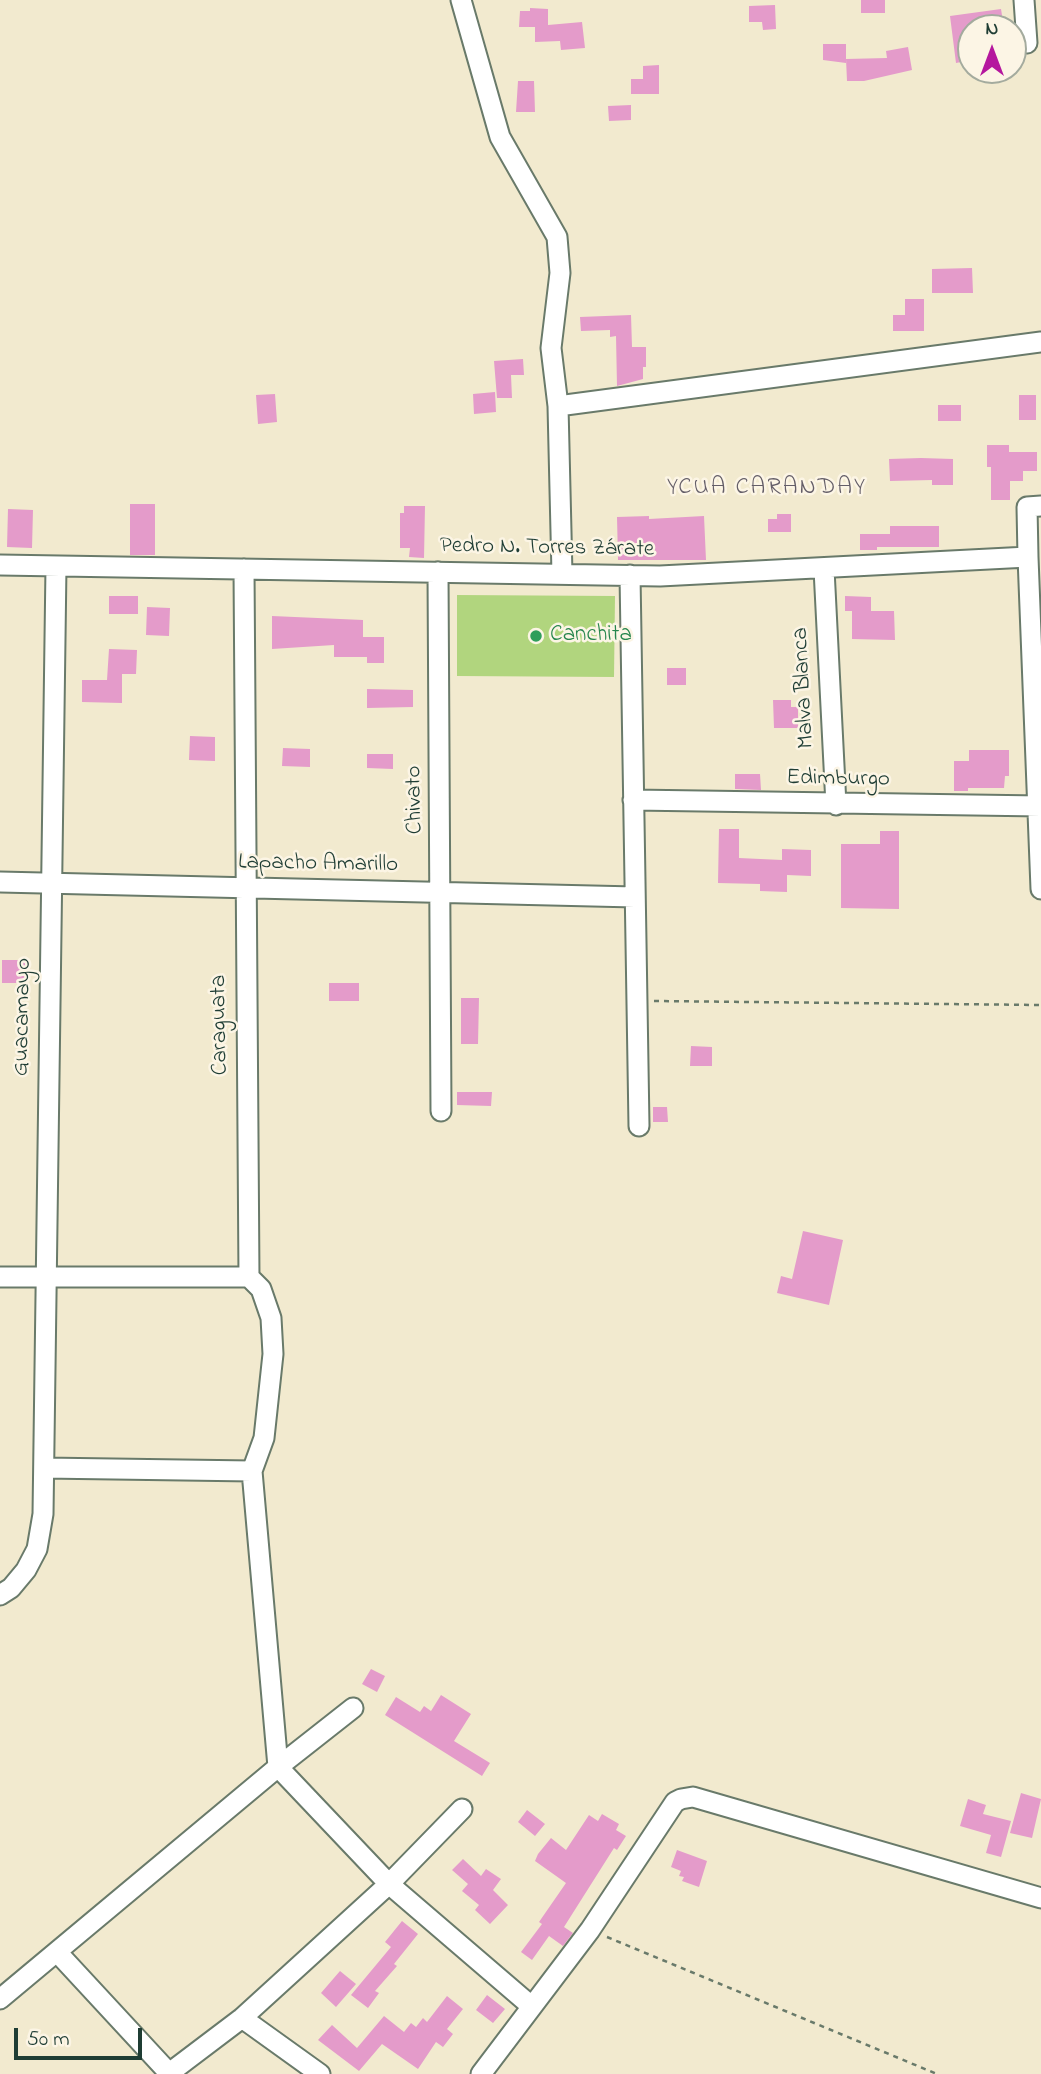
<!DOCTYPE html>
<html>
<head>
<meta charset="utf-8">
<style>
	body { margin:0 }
	#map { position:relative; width:1041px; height:2074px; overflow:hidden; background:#f2eacf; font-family:"Indie Flower",sans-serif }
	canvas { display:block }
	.north { position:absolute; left:957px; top:14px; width:70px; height:70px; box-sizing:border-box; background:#fcf5e5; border:2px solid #a4ab9e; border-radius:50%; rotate:0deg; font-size:19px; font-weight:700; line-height:28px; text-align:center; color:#1f3d34 }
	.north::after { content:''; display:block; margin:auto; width:24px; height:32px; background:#b5179e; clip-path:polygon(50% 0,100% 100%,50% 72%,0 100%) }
	.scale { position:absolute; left:14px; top:2028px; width:128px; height:32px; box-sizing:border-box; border:4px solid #1f3d34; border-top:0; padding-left:9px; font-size:21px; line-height:24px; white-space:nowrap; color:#1f3d34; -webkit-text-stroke:5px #fcf5e5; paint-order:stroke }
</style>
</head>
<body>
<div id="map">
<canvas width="1041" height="2074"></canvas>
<div class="north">N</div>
<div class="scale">50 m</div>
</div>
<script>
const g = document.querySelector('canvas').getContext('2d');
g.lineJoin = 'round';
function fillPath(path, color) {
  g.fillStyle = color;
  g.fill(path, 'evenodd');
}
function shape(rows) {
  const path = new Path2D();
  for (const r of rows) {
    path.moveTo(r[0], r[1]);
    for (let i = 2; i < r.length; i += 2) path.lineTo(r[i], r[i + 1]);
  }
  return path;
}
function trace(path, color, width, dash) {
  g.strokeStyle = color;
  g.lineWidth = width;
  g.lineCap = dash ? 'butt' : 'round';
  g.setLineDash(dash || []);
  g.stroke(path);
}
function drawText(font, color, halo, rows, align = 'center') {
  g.font = font + ' "Indie Flower",sans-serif';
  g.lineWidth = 5;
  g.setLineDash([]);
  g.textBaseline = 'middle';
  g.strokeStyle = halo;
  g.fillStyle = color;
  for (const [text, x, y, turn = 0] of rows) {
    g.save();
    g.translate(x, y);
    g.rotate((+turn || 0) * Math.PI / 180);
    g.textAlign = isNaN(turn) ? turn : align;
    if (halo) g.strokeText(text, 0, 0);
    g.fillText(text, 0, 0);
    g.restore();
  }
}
const green = shape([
	[457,595,615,596,614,677,457,676]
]);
const building = shape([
	[861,0,885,0,885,13,861,13],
	[775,5,776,29,763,30,762,22,749,22,749,6],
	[530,8,548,9,548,25,582,22,585,48,561,50,560,41,535,42,535,27,519,27,520,11,530,11],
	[1001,9,1004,28,971,28,971,60,956,63,950,16],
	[823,44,846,44,846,63,823,60],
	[908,47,912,70,864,81,847,81,846,59,887,58,886,51],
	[659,65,659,94,631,94,631,79,643,79,643,66],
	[518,81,534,81,535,112,516,112],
	[631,105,631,120,609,121,608,106],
	[972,268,973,293,932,293,932,269],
	[905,299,924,299,924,331,893,331,893,315,905,315],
	[631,315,632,347,646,347,646,367,643,367,643,379,617,386,616,336,610,337,610,330,581,331,580,317],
	[523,359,524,375,511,375,512,398,497,398,494,361],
	[495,392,496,412,474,414,473,394],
	[275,394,277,422,258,424,256,395],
	[1019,395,1036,395,1036,420,1019,420],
	[938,405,961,405,961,421,938,421],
	[987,445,1009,445,1009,452,1037,452,1037,471,1023,471,1023,481,1010,481,1010,500,991,500,991,467,987,467],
	[921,458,953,459,953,485,932,485,932,480,890,481,889,459],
	[130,504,155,504,155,555,130,555],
	[404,506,425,506,424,558,409,557,410,548,400,548,400,513,404,513],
	[8,509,33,510,32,548,7,547],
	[777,514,791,514,791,532,768,532,768,519,777,519],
	[649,516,649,519,704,516,706,560,618,560,617,517],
	[890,526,939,526,939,547,877,547,877,550,860,550,860,534,890,534],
	[109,596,138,596,138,614,109,614],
	[845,596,871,597,871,611,894,611,895,640,852,639,852,611,845,611],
	[147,607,170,608,169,636,146,635],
	[272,616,363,620,363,637,384,637,384,663,367,663,367,657,334,657,334,645,272,649],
	[109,649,137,650,136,674,122,674,122,703,82,702,82,680,107,680],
	[667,668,686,668,686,685,667,685],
	[367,689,413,690,413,707,367,708],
	[773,700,791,700,791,707,798,707,798,728,774,728],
	[190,736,215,737,215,761,189,760],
	[283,748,310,749,310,767,282,766],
	[969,750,1009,750,1009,776,1005,776,1004,788,968,788,968,791,954,791,954,761,969,761],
	[367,754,393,754,393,769,367,768],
	[735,774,760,774,761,790,735,789],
	[719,829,739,829,739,858,782,860,782,849,811,850,811,876,787,875,787,892,760,891,760,884,718,883],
	[880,831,899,831,899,909,841,908,841,844,880,844],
	[2,960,26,960,26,983,2,983],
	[329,983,359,983,359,1001,329,1001],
	[461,998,479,998,478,1044,461,1044],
	[691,1046,712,1047,712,1066,690,1066],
	[457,1092,492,1092,491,1106,457,1105],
	[653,1107,667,1107,668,1122,653,1122],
	[803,1231,843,1240,829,1305,777,1293,781,1276,792,1279],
	[371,1669,385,1676,377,1692,362,1684],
	[441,1695,471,1714,454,1741,490,1763,482,1776,385,1715,396,1697,420,1712,424,1706,431,1711],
	[1021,1793,1041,1799,1032,1838,1010,1833],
	[968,1799,986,1805,983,1814,1011,1821,1001,1857,986,1853,991,1835,960,1826],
	[527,1810,545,1824,535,1836,518,1822],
	[602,1814,619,1824,616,1830,626,1836,617,1850,614,1848,564,1927,573,1933,563,1946,549,1936,532,1960,521,1952,542,1924,539,1922,566,1883,535,1861,538,1854,551,1838,566,1850,589,1815,598,1821],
	[677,1850,707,1861,699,1887,682,1881,684,1877,679,1876,681,1871,671,1867],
	[463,1859,481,1876,486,1869,501,1879,493,1890,508,1905,490,1924,475,1910,479,1905,462,1891,468,1884,452,1870],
	[402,1921,418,1934,394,1964,397,1966,375,1991,379,1993,368,2008,351,1995,391,1947,385,1942],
	[340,1971,356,1984,336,2007,321,1993],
	[487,1995,505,2009,493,2023,476,2010],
	[447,1996,463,2009,447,2029,453,2034,443,2047,436,2042,418,2069,382,2044,359,2071,318,2040,332,2025,357,2048,384,2016,404,2032,411,2023,416,2027,423,2018,427,2022]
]);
const path = shape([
	[654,1001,1041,1005],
	[607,1937,937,2074]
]);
const minor = shape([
	[461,0,500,137,557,237,560,273,551,348,558,406,562,574],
	[1024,0,1027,43],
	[558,406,1041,342],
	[1028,557,1041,889],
	[0,565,660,576,1028,557,1027,507,1041,506],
	[244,569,249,1277,261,1289,271,1318,273,1354,264,1438,252,1471,278,1767,389,1884,530,2005],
	[824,569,836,805],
	[438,572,441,1111],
	[630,575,639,1126],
	[633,800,1041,806],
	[0,882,635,897],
	[0,1277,249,1277],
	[44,1468,252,1471],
	[0,1595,11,1588,26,1570,37,1549,43,1514,56,566],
	[57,1952,169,2073],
	[0,1999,278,1767,353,1708],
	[242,2018,320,2074],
	[168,2074,242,2018,389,1884,462,1809],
	[481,2074,590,1930,675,1802,681,1799,693,1797,1041,1898]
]);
const markers = [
	[536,636,7,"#2e9e5b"]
];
const streetNames = [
	["Pedro N. Torres Zárate",547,549,1],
	["Malva Blanca",805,688,-93],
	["Edimburgo",838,780,1],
	["Chivato",416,800,-91],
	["Lapacho Amarillo",318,865,1],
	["Guacamayo",24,1017,-89],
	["Caraguata",221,1025,-91]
];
const leisureNames = [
	["Canchita",550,636]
];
const neighbourhoodNames = [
	["YCUA CARANDAY",767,489]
];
fillPath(green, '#b1d57e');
fillPath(building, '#e49bca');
trace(minor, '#697a6a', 23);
trace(path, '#697a6a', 2.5, [5, 5]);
trace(minor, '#fff', 19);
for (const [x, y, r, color] of markers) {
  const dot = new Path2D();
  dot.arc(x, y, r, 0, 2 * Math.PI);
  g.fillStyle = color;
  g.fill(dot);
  trace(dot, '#fcf5e5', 2.5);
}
drawText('23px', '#1f3d34', '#fcf5e5', streetNames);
drawText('23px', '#27864d', '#fcf5e5', leisureNames, 'left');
g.letterSpacing = '2px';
drawText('24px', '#645e68', '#fcf5e5', neighbourhoodNames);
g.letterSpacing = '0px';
</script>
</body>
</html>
